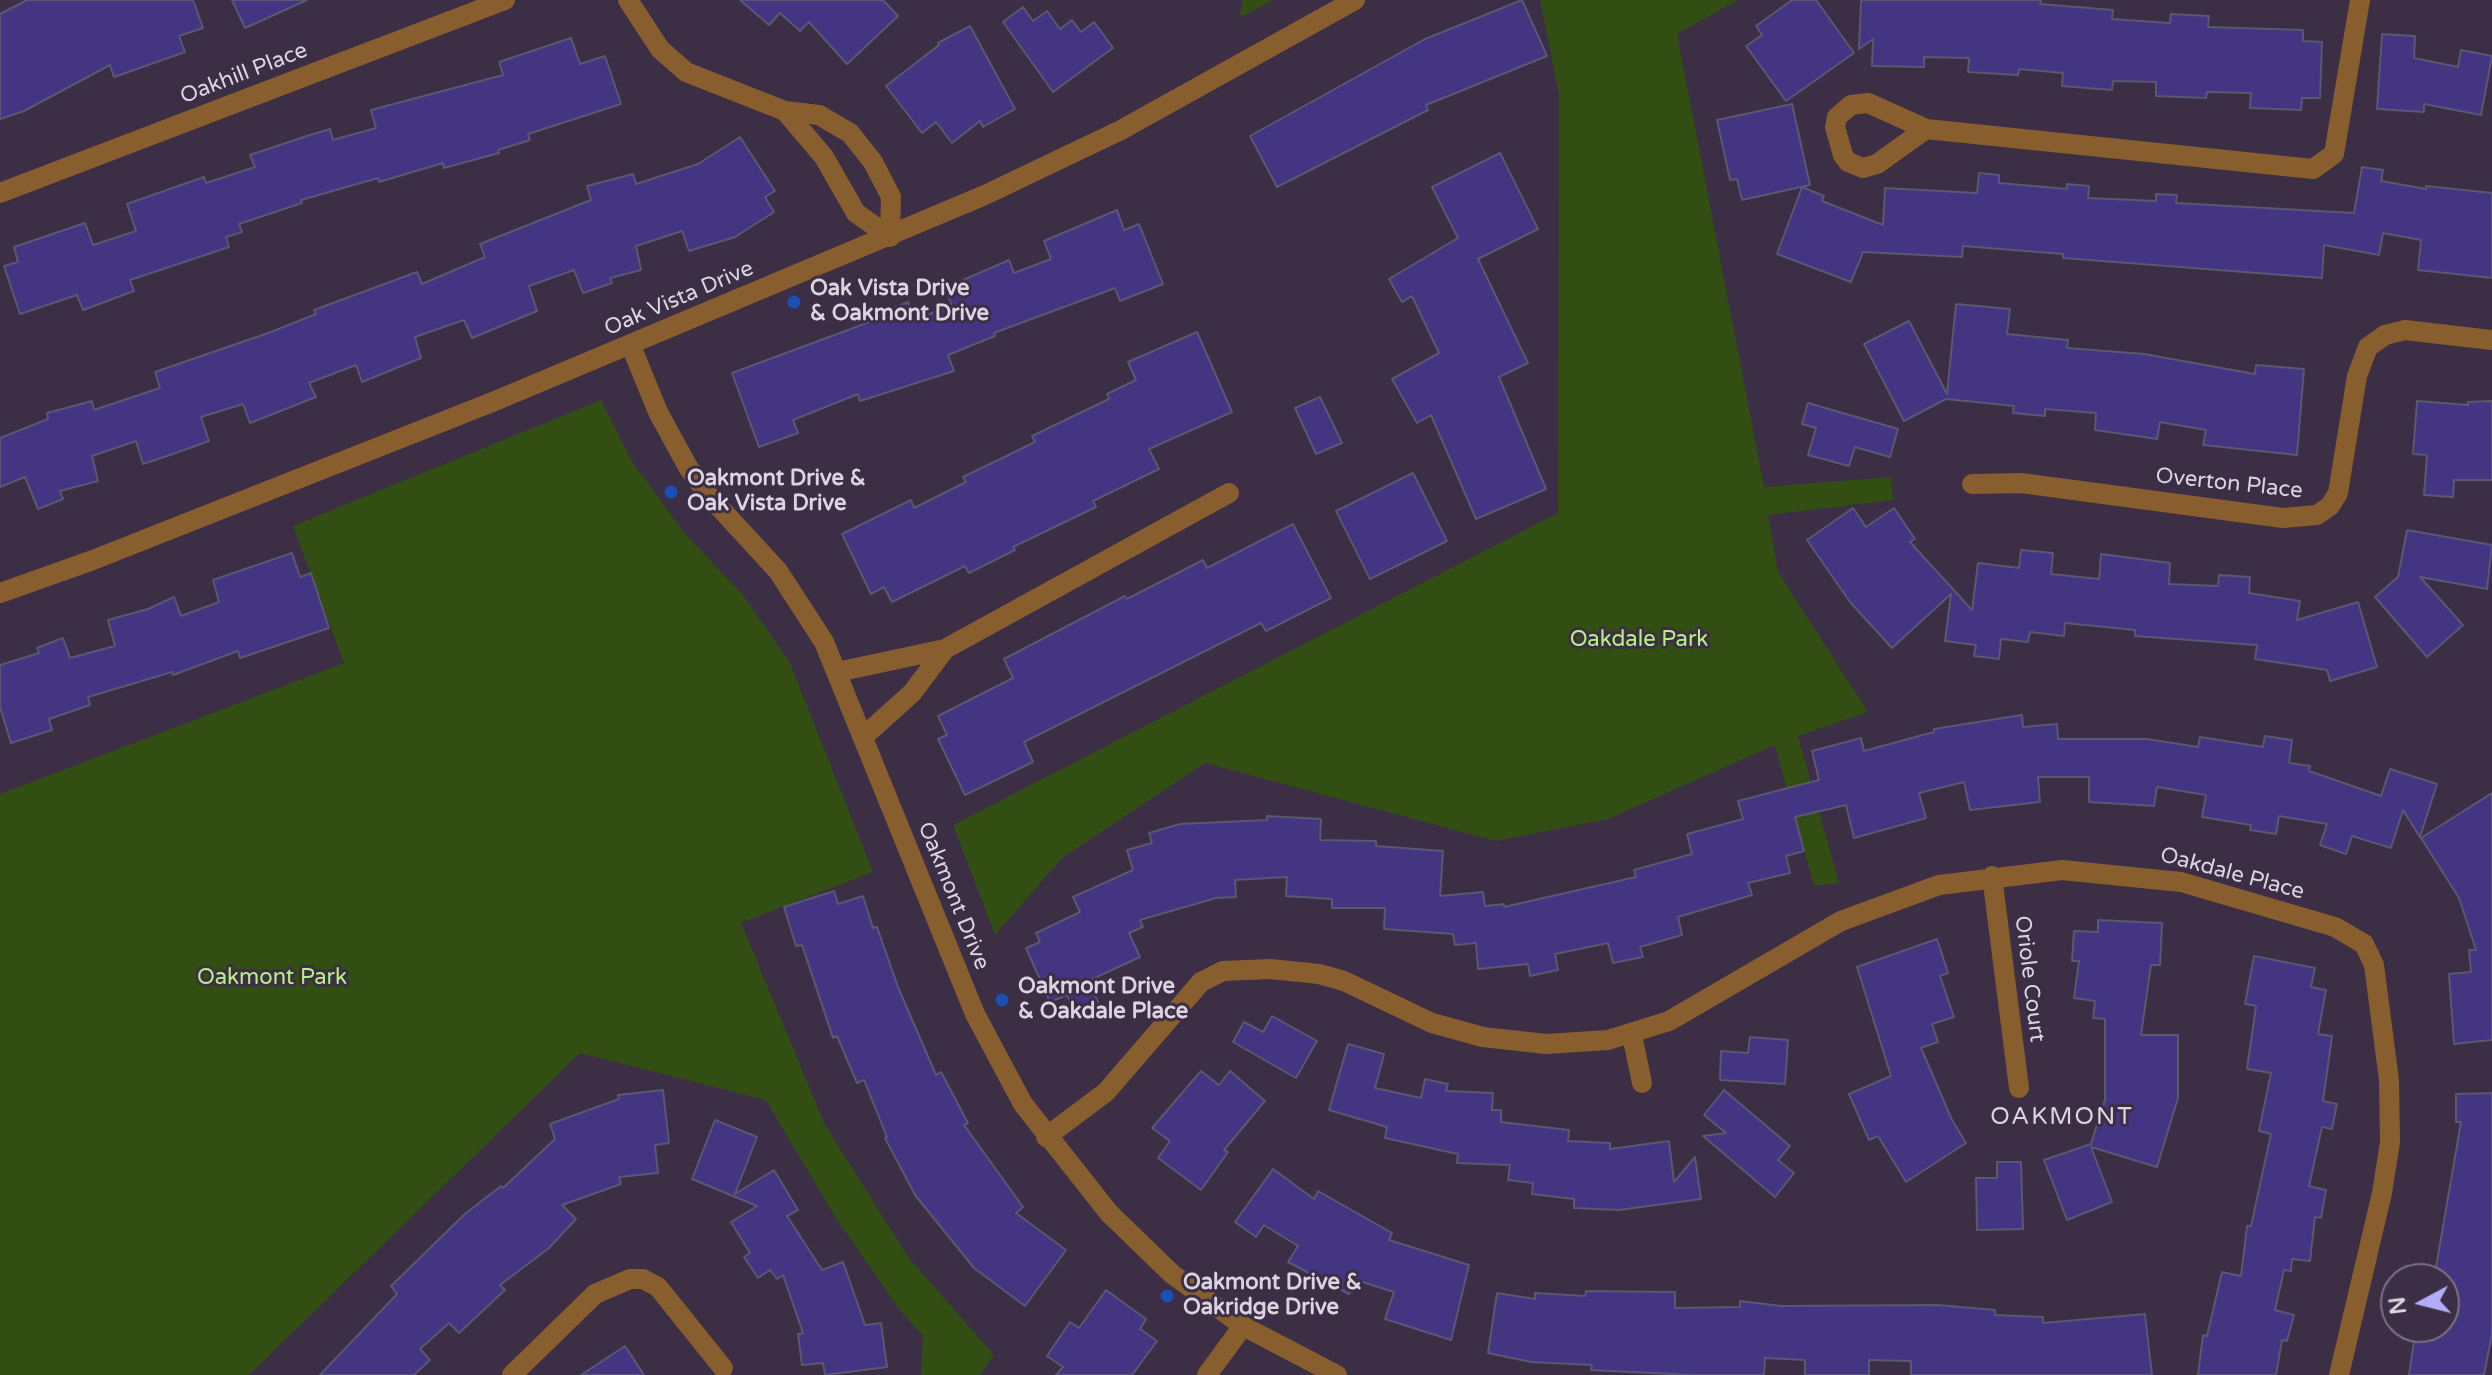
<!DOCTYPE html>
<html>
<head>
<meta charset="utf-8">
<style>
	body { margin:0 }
	#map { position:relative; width:2492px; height:1375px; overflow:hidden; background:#3c2e44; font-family:"Varela Round",sans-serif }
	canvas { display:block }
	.north { position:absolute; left:2380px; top:1263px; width:80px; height:80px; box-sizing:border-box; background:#3c2e44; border:2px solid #7c7083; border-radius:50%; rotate:263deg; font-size:22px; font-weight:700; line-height:32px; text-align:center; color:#ddd4e2 }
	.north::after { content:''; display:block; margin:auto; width:28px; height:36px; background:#b3adf9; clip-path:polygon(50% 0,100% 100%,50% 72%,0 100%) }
</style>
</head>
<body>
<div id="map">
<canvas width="2492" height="1375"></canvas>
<div class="north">N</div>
</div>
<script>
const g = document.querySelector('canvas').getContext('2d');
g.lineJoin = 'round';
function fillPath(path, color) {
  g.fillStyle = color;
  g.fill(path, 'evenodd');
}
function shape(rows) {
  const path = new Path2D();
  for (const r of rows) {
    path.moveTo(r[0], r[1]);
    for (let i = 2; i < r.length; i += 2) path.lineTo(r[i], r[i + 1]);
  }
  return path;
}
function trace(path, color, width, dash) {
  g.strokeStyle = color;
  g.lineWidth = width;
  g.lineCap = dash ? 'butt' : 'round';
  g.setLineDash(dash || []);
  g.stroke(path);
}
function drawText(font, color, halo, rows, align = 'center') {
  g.font = font + ' "Varela Round",sans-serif';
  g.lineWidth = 6;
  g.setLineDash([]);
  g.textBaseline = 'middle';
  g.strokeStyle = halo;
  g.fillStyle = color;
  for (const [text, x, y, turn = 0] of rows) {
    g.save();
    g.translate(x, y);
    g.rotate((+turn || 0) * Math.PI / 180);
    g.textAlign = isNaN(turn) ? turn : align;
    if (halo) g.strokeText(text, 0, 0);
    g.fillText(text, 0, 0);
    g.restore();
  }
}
const green = shape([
	[1243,0,1273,0,1239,18],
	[1540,0,1738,0,1677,34,1764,487,1891,477,1893,500,1768,515,1778,572,1868,712,1798,736,1839,883,1814,886,1775,745,1608,819,1496,841,1205,763,1062,858,995,935,953,825,1558,513,1559,94],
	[601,400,631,460,685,534,743,595,790,663,873,872,741,923,825,1125,909,1258,994,1355,980,1375,921,1375,923,1336,900,1310,835,1217,766,1100,580,1053,249,1375,0,1375,0,794,344,663,293,526]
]);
const building = shape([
	[27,0,193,0,203,28,179,36,185,52,114,77,110,65,24,111,0,119,0,14,27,0],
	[232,0,307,0,245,28,232,0],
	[740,0,883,0,898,16,847,64,809,22,800,31,780,13,769,25,740,0],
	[1522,0,1547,56,1426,105,1428,110,1277,187,1250,136,1425,39,1522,0],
	[1792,0,1816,0,1854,53,1786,101,1746,46,1762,35,1756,26,1792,0],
	[1861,0,2041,0,2040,4,2113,10,2112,19,2170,23,2171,14,2209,16,2208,27,2303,30,2303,41,2322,42,2320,98,2302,98,2301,110,2250,108,2251,93,2207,92,2206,98,2156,96,2156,82,2113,81,2112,90,2062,86,2063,73,2019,69,2018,75,1968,72,1969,58,1924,57,1924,67,1872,66,1873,39,1859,49,1861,0],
	[1023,7,1033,21,1047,11,1060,29,1072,20,1081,32,1094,22,1113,48,1053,92,1003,22,1023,7],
	[970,26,1015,109,983,127,980,121,952,143,936,122,922,133,886,86,939,45,938,43,970,26],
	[2382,34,2415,36,2414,58,2458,67,2461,50,2492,56,2481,115,2424,104,2424,112,2377,109,2382,34],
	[571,38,580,64,605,56,621,104,528,134,530,140,498,150,499,153,444,168,443,163,379,182,378,178,301,200,302,203,239,224,242,232,226,237,229,247,130,280,134,291,83,310,77,295,20,314,4,266,18,262,14,247,85,223,93,245,136,231,127,204,204,177,206,183,255,167,250,155,310,135,330,129,333,140,376,128,371,110,503,75,499,62,571,38],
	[1792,104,1810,185,1742,200,1737,179,1730,180,1717,120,1792,104],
	[740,137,775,191,765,197,774,212,735,237,689,251,682,231,636,246,641,270,610,278,612,283,583,293,574,270,529,286,537,311,472,338,464,320,415,337,421,358,362,382,356,365,309,383,316,397,250,423,243,404,201,417,209,441,170,455,143,464,136,441,92,456,98,481,60,491,63,499,38,509,25,477,0,487,0,438,48,419,47,413,92,401,94,410,160,388,155,372,271,332,316,314,314,310,417,272,422,284,485,257,480,244,591,200,587,186,633,174,636,184,698,164,740,137],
	[1500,153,1538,229,1478,259,1528,363,1499,377,1546,489,1476,519,1431,415,1417,423,1392,379,1439,353,1412,296,1402,302,1389,279,1458,238,1432,187,1500,153],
	[2362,167,2383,170,2381,181,2426,189,2426,186,2492,193,2492,278,2418,270,2421,240,2383,233,2379,255,2324,245,2322,278,2063,258,2063,254,1963,246,1962,257,1863,252,1851,282,1777,254,1802,187,1824,196,1822,201,1883,225,1885,188,1977,193,1979,173,1999,175,1999,183,2067,189,2067,184,2089,186,2088,198,2156,201,2156,194,2177,195,2176,203,2354,213,2362,167],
	[1117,210,1124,230,1139,224,1163,284,1120,301,1115,288,994,333,995,336,948,355,954,371,860,401,858,394,793,420,798,433,759,447,732,373,883,317,882,313,908,302,915,319,952,306,945,288,1009,260,1014,273,1051,259,1044,241,1117,210],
	[1956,304,2010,309,2007,334,2068,340,2067,348,2144,354,2255,374,2256,365,2304,369,2297,455,2203,445,2206,430,2160,422,2157,439,2095,430,2096,413,2045,409,2045,416,2013,413,2014,406,1946,399,1904,421,1864,344,1909,321,1947,394,1956,304],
	[1197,332,1232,412,1149,449,1159,469,1093,501,1096,507,1013,547,1015,550,969,573,965,566,892,602,884,587,871,594,842,534,911,500,914,508,966,482,963,477,1035,442,1032,436,1109,399,1107,394,1136,380,1128,362,1197,332],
	[1320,397,1342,443,1316,454,1295,408,1320,397],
	[2417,401,2468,405,2468,402,2492,401,2492,480,2454,480,2453,497,2424,495,2427,455,2413,454,2417,401],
	[1808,403,1898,429,1890,457,1855,447,1849,466,1808,455,1816,428,1802,424,1808,403],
	[1413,473,1447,541,1370,579,1336,511,1413,473],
	[1853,508,1866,527,1894,508,1915,539,1910,542,1972,610,1978,563,2019,568,2021,550,2053,553,2051,574,2099,579,2101,554,2170,563,2169,584,2218,586,2219,575,2250,577,2249,593,2300,601,2297,620,2358,602,2377,667,2330,681,2327,670,2255,659,2257,645,2135,636,2135,630,2065,623,2064,636,2030,632,2028,642,2001,639,1999,659,1974,656,1976,645,1945,641,1951,594,1892,648,1850,602,1807,540,1853,508],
	[1293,524,1331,598,1266,631,1261,623,1024,742,1033,762,965,795,938,739,947,735,938,716,1013,678,1004,659,1125,596,1127,599,1203,560,1207,568,1293,524],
	[2407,530,2492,545,2487,589,2420,577,2463,625,2427,657,2375,597,2398,577,2407,530],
	[292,553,300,577,311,573,329,628,240,658,238,651,173,675,172,672,88,697,90,705,49,719,52,730,11,743,0,707,0,665,39,653,37,648,63,638,70,658,115,646,108,620,148,609,174,597,181,616,219,602,213,580,292,553],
	[2022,715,2023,727,2057,724,2058,739,2147,739,2198,747,2200,737,2263,747,2265,736,2292,740,2289,763,2310,766,2309,771,2381,796,2390,769,2437,784,2420,837,2403,810,2391,848,2352,836,2346,854,2320,845,2327,824,2279,816,2276,834,2250,830,2251,825,2202,817,2206,795,2157,787,2154,806,2089,802,2089,777,2038,777,2040,802,1970,810,1964,782,1919,793,1926,818,1854,838,1846,805,1795,817,1804,851,1786,856,1790,873,1748,883,1752,895,1678,917,1682,935,1640,947,1643,957,1613,963,1608,943,1555,954,1558,970,1530,976,1528,964,1478,969,1476,943,1455,945,1453,934,1384,929,1385,908,1332,908,1332,899,1286,896,1287,877,1235,880,1236,897,1216,898,1140,920,1143,927,1129,933,1140,957,1088,981,1098,1002,1075,1013,1067,995,1050,1002,1026,948,1040,942,1036,933,1080,912,1073,897,1133,870,1127,850,1152,843,1149,833,1180,824,1267,820,1267,816,1321,819,1320,840,1376,841,1376,846,1443,851,1440,896,1483,892,1485,906,1504,904,1504,907,1636,877,1634,870,1692,854,1687,834,1743,819,1738,801,1819,780,1812,751,1861,738,1864,751,1934,732,1934,729,2022,715],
	[2492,793,2492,1040,2454,1044,2449,974,2471,972,2469,950,2476,950,2459,898,2421,838,2492,793],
	[834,891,838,904,863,896,873,928,877,927,898,987,936,1075,941,1072,968,1123,964,1125,1023,1207,1016,1213,1066,1250,1025,1306,974,1268,915,1195,885,1138,887,1137,864,1080,857,1083,837,1036,833,1038,802,945,796,946,784,907,834,891],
	[2098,920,2162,923,2160,965,2151,965,2141,1035,2178,1035,2178,1098,2157,1167,2091,1147,2112,1202,2067,1220,2044,1160,2091,1144,2105,1099,2105,1019,2093,1018,2095,1001,2074,998,2079,961,2072,961,2074,931,2098,932,2098,920],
	[1937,939,1948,973,1940,976,1954,1017,1932,1024,1938,1042,1921,1048,1952,1120,1966,1143,1906,1182,1878,1136,1869,1140,1849,1094,1891,1076,1857,967,1937,939],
	[2254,956,2315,968,2311,987,2326,990,2318,1034,2332,1036,2323,1101,2337,1104,2332,1129,2322,1127,2309,1186,2326,1190,2321,1218,2315,1217,2310,1261,2292,1259,2291,1271,2284,1270,2275,1310,2294,1315,2287,1341,2282,1340,2276,1375,2198,1375,2203,1335,2207,1336,2222,1272,2241,1276,2247,1226,2251,1226,2271,1134,2259,1131,2271,1073,2247,1069,2256,1006,2245,1004,2254,956],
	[1272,1016,1317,1041,1296,1078,1233,1042,1244,1022,1263,1032,1272,1016],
	[1750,1037,1788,1040,1785,1084,1720,1080,1721,1051,1748,1053,1750,1037],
	[1348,1044,1384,1054,1375,1088,1421,1098,1425,1079,1448,1084,1446,1091,1493,1093,1492,1110,1501,1110,1501,1122,1569,1130,1568,1141,1610,1143,1610,1149,1669,1141,1674,1182,1695,1157,1701,1199,1619,1210,1574,1208,1574,1199,1532,1194,1533,1183,1508,1180,1510,1165,1457,1163,1458,1154,1385,1138,1387,1127,1329,1110,1348,1044],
	[1201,1071,1219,1085,1230,1071,1265,1101,1224,1150,1228,1152,1201,1190,1158,1158,1170,1141,1152,1128,1201,1071],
	[663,1090,669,1143,655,1145,658,1173,619,1177,621,1184,562,1205,576,1219,549,1248,500,1285,505,1290,459,1333,449,1323,420,1349,430,1360,414,1375,320,1375,397,1294,391,1286,466,1213,501,1186,503,1188,555,1139,550,1124,619,1099,618,1095,663,1090],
	[1724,1090,1790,1146,1778,1160,1794,1173,1775,1197,1703,1136,1726,1133,1704,1115,1724,1090],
	[2492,1093,2492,1334,2484,1375,2409,1375,2416,1327,2444,1327,2444,1279,2434,1279,2461,1122,2456,1122,2456,1094,2492,1093],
	[715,1120,757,1137,735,1194,774,1170,798,1210,787,1216,822,1270,843,1262,865,1325,881,1323,887,1367,825,1375,823,1363,802,1365,798,1334,803,1333,783,1275,777,1279,770,1270,758,1278,744,1257,750,1253,731,1222,757,1206,692,1179,715,1120],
	[1997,1162,2021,1162,2023,1229,1977,1230,1976,1178,1997,1178,1997,1162],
	[1273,1169,1314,1199,1318,1191,1392,1233,1389,1240,1469,1265,1451,1340,1385,1319,1394,1292,1356,1280,1349,1294,1288,1262,1298,1246,1264,1225,1256,1237,1235,1222,1273,1169],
	[1106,1290,1146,1319,1140,1329,1157,1341,1132,1375,1056,1375,1063,1367,1047,1356,1070,1322,1079,1328,1106,1290],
	[1586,1291,1675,1292,1675,1308,1740,1307,1740,1301,1781,1306,1938,1305,1995,1310,1995,1315,2043,1317,2043,1323,2145,1314,2152,1375,1911,1375,1911,1361,1869,1360,1869,1375,1805,1375,1805,1360,1765,1358,1764,1375,1692,1375,1591,1370,1592,1365,1531,1362,1488,1353,1497,1293,1535,1299,1535,1293,1585,1296,1586,1291],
	[625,1346,644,1375,581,1375,625,1346]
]);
const minor = shape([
	[628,0,660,49,686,72,785,111,819,115,850,133,873,162,891,197,890,237],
	[785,111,824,157,856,213,890,237],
	[1926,129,1877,164,1863,168,1848,162,1843,155,1835,127,1837,117,1851,105,1868,103,1926,129,2313,169,2334,154,2360,0],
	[0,193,505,0],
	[1972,484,2021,483,2283,518,2317,515,2330,506,2338,493,2357,376,2368,347,2385,335,2405,330,2492,340],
	[837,672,945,649,1229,493],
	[863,737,912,693,945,649],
	[1992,876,2019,1088],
	[1632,1035,1642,1083],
	[1046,1137,1106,1092,1201,982,1223,971,1270,969,1319,974,1344,981,1432,1023,1483,1037,1546,1044,1608,1040,1669,1021,1841,921,1939,885,2062,870,2181,882,2335,927,2364,944,2374,965,2389,1080,2390,1142,2382,1193,2339,1375],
	[512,1375,595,1294,630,1279,643,1279,658,1287,723,1368]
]);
const tertiary = shape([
	[631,346,658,412,688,467,708,495,778,571,824,642,975,1014,1023,1104,1109,1213,1172,1274,1243,1326,1337,1375],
	[0,593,93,560,495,401,985,195,1121,130,1355,0],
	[1207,1375,1243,1326]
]);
const markers = [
	[794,302,8,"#1a4fb4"],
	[671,492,8,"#1a4fb4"],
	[1002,1000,8,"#1a4fb4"],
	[1167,1296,8,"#1a4fb4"]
];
const streetNames = [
	["Oakhill Place",244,74,-21],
	["Oak Vista Drive",679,299,-23],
	["Overton Place",2229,484,6],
	["Oakdale Place",2232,874,15],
	["Oakmont Drive",953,896,68],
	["Oriole Court",2029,979,83]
];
const poiNames = [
	["Oak Vista Drive",810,289],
	["& Oakmont Drive",810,314],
	["Oakmont Drive &",687,479],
	["Oak Vista Drive",687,504],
	["Oakmont Drive",1018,987],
	["& Oakdale Place",1018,1012],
	["Oakmont Drive &",1183,1283],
	["Oakridge Drive",1183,1308]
];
const parkNames = [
	["Oakdale Park",1639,640],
	["Oakmont Park",272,978]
];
const neighbourhoodNames = [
	["OAKMONT",2062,1118]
];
fillPath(green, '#324e13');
fillPath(building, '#443583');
trace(building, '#595772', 2);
trace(minor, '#885e2f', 20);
trace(tertiary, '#885e2f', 20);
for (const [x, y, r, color] of markers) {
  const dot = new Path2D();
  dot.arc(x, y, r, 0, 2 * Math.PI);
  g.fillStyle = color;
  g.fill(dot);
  trace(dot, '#3c2e44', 3);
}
drawText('22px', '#ddd4e2', '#3c2e44', streetNames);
drawText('bold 22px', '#ddd4e2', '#3c2e44', poiNames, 'left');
drawText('22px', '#b7f281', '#3c2e44', parkNames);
g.letterSpacing = '2px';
drawText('24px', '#ddd4e2', '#3c2e44', neighbourhoodNames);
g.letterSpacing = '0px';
</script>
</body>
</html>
